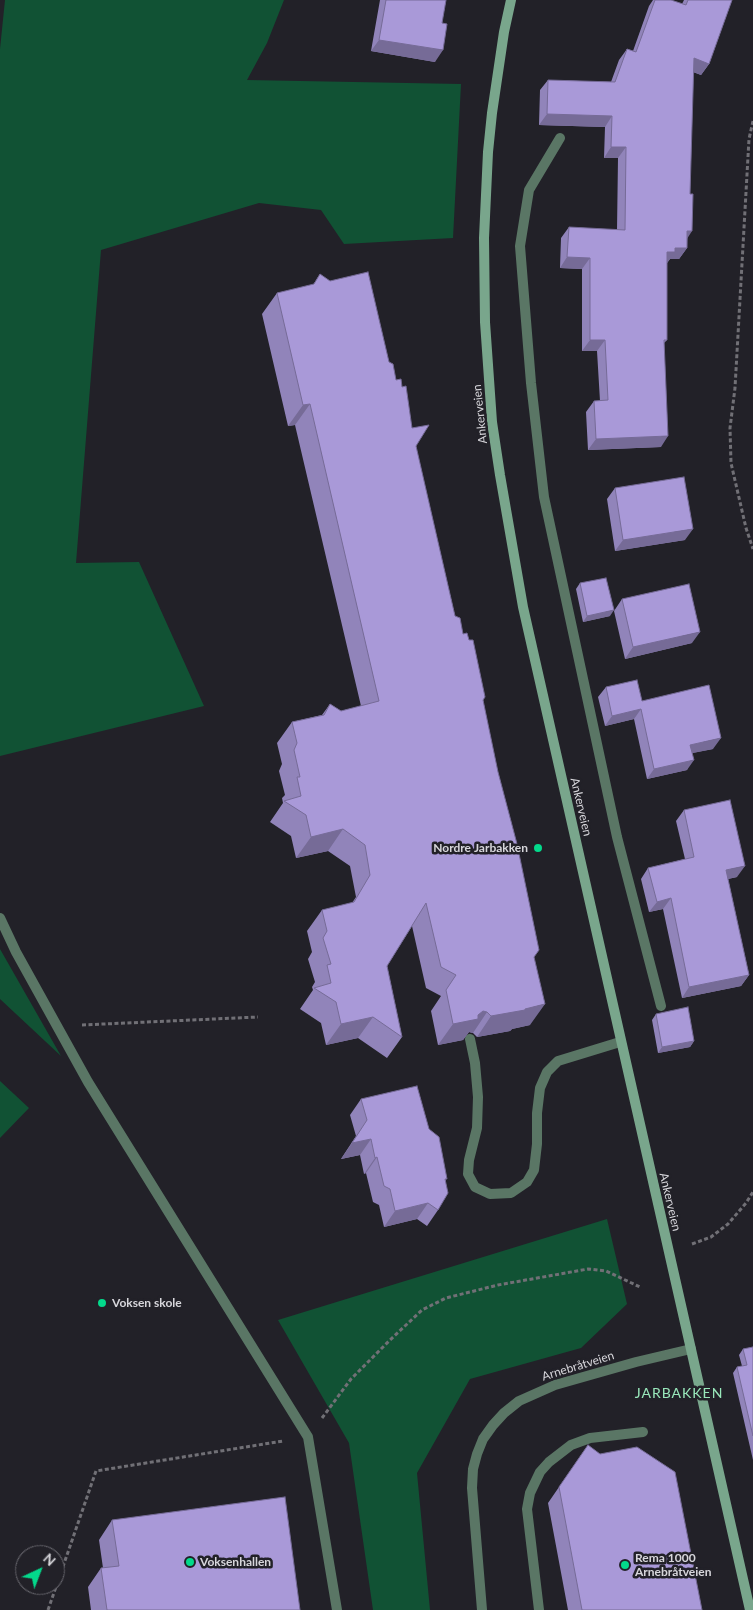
<!DOCTYPE html>
<html>
<head>
<meta charset="utf-8">
<style>
	body { margin:0 }
	#map { position:relative; width:753px; height:1610px; overflow:hidden; background:#222128; font-family:Lato,sans-serif }
	canvas { display:block }
	.north { position:absolute; left:15px; top:1545px; width:50px; height:50px; box-sizing:border-box; background:#222128; border:1px solid #6a6970; border-radius:50%; rotate:43deg; font-size:14px; font-weight:700; line-height:20px; text-align:center; color:#d7d6db }
	.north::after { content:''; display:block; margin:auto; width:18px; height:22px; background:#03d98b; clip-path:polygon(50% 0,100% 100%,50% 72%,0 100%) }
</style>
</head>
<body>
<div id="map">
<canvas width="753" height="1610"></canvas>
<div class="north">N</div>
</div>
<script>
const g = document.querySelector('canvas').getContext('2d');
g.lineJoin = 'round';
function fillPath(path, color) {
  g.fillStyle = color;
  g.fill(path, 'evenodd');
}
function shape(rows) {
  const path = new Path2D();
  for (const r of rows) {
    path.moveTo(r[0], r[1]);
    for (let i = 2; i < r.length; i += 2) path.lineTo(r[i], r[i + 1]);
  }
  return path;
}
function trace(path, color, width, dash) {
  g.strokeStyle = color;
  g.lineWidth = width;
  g.lineCap = dash ? 'butt' : 'round';
  g.setLineDash(dash || []);
  g.stroke(path);
}
function drawText(font, color, halo, rows, align = 'center') {
  g.font = font + ' Lato,sans-serif';
  g.lineWidth = 5;
  g.setLineDash([]);
  g.textBaseline = 'middle';
  g.strokeStyle = halo;
  g.fillStyle = color;
  for (const [text, x, y, turn = 0] of rows) {
    g.save();
    g.translate(x, y);
    g.rotate((+turn || 0) * Math.PI / 180);
    g.textAlign = isNaN(turn) ? turn : align;
    if (halo) g.strokeText(text, 0, 0);
    g.fillText(text, 0, 0);
    g.restore();
  }
}
const green = shape([
	[5,0,284,0,267,43,247,80,461,84,453,238,344,244,321,210,259,203,101,250,76,563,139,562,204,706,0,756,0,49],
	[0,949,61,1056,0,999],
	[0,1081,29,1108,0,1138],
	[607,1219,627,1304,581,1348,470,1379,417,1473,430,1610,373,1610,349,1443,278,1320]
]);
const path = shape([
	[753,121,749,139,735,388,730,428,731,463,746,528,753,549],
	[82,1025,258,1017],
	[692,1244,711,1237,728,1224,746,1203,753,1192],
	[322,1418,351,1379,390,1340,422,1310,446,1298,498,1285,588,1269,606,1271,640,1287],
	[48,1610,96,1471,283,1441]
]);
const service = shape([
	[560,138,529,190,520,246,531,383,544,497,617,837,661,1006],
	[470,1039,475,1063,478,1097,477,1128,469,1160,468,1174,475,1187,490,1194,511,1193,527,1182,534,1170,537,1144,537,1113,540,1088,547,1072,558,1061,620,1042],
	[539,1610,527,1509,530,1493,540,1472,549,1462,571,1445,590,1438,643,1432]
]);
const minor = shape([
	[0,918,16,952,88,1082,308,1437,337,1610]
]);
const tertiary = shape([
	[482,1610,472,1488,473,1469,477,1454,483,1439,493,1425,504,1413,519,1401,555,1385,636,1362,691,1349]
]);
const secondary = shape([
	[511,0,504,32,492,113,488,152,484,238,485,322,492,422,500,475,523,607,750,1610]
]);
const wall = shape([
	[380,0,446,0,435,62,371,51],
	[653,0,671,0,682,4,684,0,732,0,709,64,701,75,693,72,687,248,679,259,670,259,667,263,667,340,664,343,661,447,588,450,586,412,594,401,600,401,597,351,582,351,582,269,560,268,561,238,569,227,617,230,618,158,604,158,605,127,539,125,540,90,548,80,611,82,619,60,627,49,633,51,649,6],
	[320,274,389,362,396,380,402,387,455,616,463,634,483,700,534,957,530,1025,512,1029,510,1031,477,1037,473,1033,469,1032,463,1040,438,1045,431,1011,441,996,426,988,412,926,387,966,402,1037,387,1058,358,1038,326,1045,321,1023,300,1009,313,990,312,987,315,982,308,959,312,952,307,931,322,910,352,903,356,897,350,866,328,851,296,858,291,836,270,822,283,803,282,798,285,795,279,771,282,764,277,743,292,722,322,715,330,704,341,711,361,706,295,425,288,426,262,314,277,293,313,285],
	[615,488,685,540,615,551,607,499],
	[580,583,610,616,583,622,576,589],
	[622,599,692,643,625,659,614,611],
	[606,687,642,701,713,749,692,753,687,770,647,779,634,719,605,726,598,697],
	[684,810,737,877,728,879,749,975,741,986,682,998,663,909,649,912,641,879,648,868,685,859,676,821],
	[656,1014,694,1041,690,1047,658,1053,652,1020],
	[361,1099,429,1129,446,1181,438,1210,427,1226,417,1219,384,1227,379,1205,373,1202,366,1173,364,1174,360,1155,341,1159,356,1136,350,1115],
	[753,1347,753,1460,733,1373,737,1367,742,1366,739,1355,743,1349],
	[588,1445,702,1610,568,1610,548,1503],
	[112,1520,300,1610,91,1610,88,1587,101,1568,103,1568,99,1540]
]);
const shadedWall = shape([
	[379,40,443,50,435,62,371,51],
	[694,58,709,64,701,75,686,69],
	[547,114,612,116,605,127,539,125],
	[611,147,626,147,618,158,604,158],
	[687,231,692,231,685,242],
	[675,248,687,248,679,259,670,259,667,263,667,252],
	[567,257,590,258,582,269,560,268],
	[590,340,605,340,597,351,582,351],
	[310,404,295,425,288,426,303,405],
	[668,436,661,447,588,450,596,439],
	[693,529,685,540,615,551,623,540],
	[614,610,610,616,583,622,587,616],
	[700,632,692,643,625,659,633,647],
	[641,709,634,719,605,726,612,716],
	[721,738,713,749,683,755,690,745],
	[694,760,687,770,647,779,654,769],
	[343,829,328,851,296,858,311,837],
	[745,866,737,877,718,881,726,870],
	[671,898,663,909,649,912,657,902],
	[749,975,741,986,682,998,689,987],
	[545,1004,530,1025,512,1029,510,1031,477,1037,491,1016],
	[483,1011,487,1012,473,1033,469,1032,463,1040,438,1045,453,1024,478,1015],
	[373,1017,358,1038,326,1045,341,1024],
	[694,1041,690,1047,658,1053,662,1047],
	[371,1139,360,1155,341,1159,352,1143],
	[377,1157,366,1173,364,1174,375,1158],
	[428,1203,417,1219,384,1227,395,1211]
]);
const building = shape([
	[386,0,446,0,442,23,447,24,443,50,379,40,386,0],
	[655,0,671,0,686,5,688,0,732,0,709,64,694,58,690,194,693,194,692,231,687,231,687,248,675,248,675,252,667,252,667,340,664,340,668,436,596,439,594,401,608,400,605,340,590,340,590,258,567,257,569,227,625,230,626,147,611,147,612,116,547,114,548,80,615,82,627,49,636,52,655,0],
	[368,272,389,362,393,364,396,380,401,379,402,387,406,386,412,428,429,425,416,446,455,616,460,618,463,634,467,633,469,640,473,640,485,697,483,700,498,772,517,844,539,950,534,957,545,1004,525,1009,525,1010,491,1016,487,1012,483,1011,478,1015,478,1019,453,1024,446,990,456,975,441,967,426,903,387,966,402,1037,373,1017,341,1024,336,1002,314,988,331,983,327,965,331,964,323,938,327,931,322,910,354,902,370,875,365,845,343,829,311,837,306,815,284,801,301,796,297,777,300,777,294,750,297,743,292,722,324,715,330,704,341,711,379,701,310,404,303,405,277,293,314,284,320,274,330,281,368,272],
	[684,477,693,529,623,540,615,488,684,477],
	[606,578,614,610,587,616,580,583,606,578],
	[689,584,700,632,633,647,622,599,689,584],
	[637,680,642,701,709,685,721,738,690,745,694,760,654,769,641,709,612,716,606,687,637,680],
	[730,800,745,866,726,870,749,975,689,987,671,898,657,902,648,868,694,857,684,810,730,800],
	[688,1007,694,1041,662,1047,656,1014,688,1007],
	[417,1086,429,1129,439,1137,447,1179,445,1179,448,1193,438,1210,428,1203,395,1211,390,1189,384,1186,377,1157,375,1158,371,1139,352,1143,367,1120,361,1099,417,1086],
	[753,1347,753,1436,737,1367,747,1365,743,1349,753,1347],
	[588,1445,600,1454,637,1447,675,1472,702,1610,582,1610,559,1487,588,1445],
	[285,1497,300,1610,107,1610,101,1568,119,1566,112,1520,285,1497]
]);
const markers = [
	[538,848,5,"#03d98b"],
	[102,1303,5,"#03d98b"],
	[190,1562,5,"#03d98b"],
	[625,1565,5,"#03d98b"]
];
const streetNames = [
	["Ankerveien",480,414,-96],
	["Ankerveien",581,807,77],
	["Ankerveien",670,1202,77],
	["Arnebråtveien",578,1366,-17]
];
const poiNames = [
	["Nordre Jarbakken",528,848,"right"],
	["Voksen skole",112,1303],
	["Rema 1000",635,1558],
	["Arnebråtveien",635,1572],
	["Voksenhallen",200,1562]
];
const neighbourhoodNames = [
	["JARBAKKEN",679,1393]
];
fillPath(green, '#115234');
trace(path, '#717076', 3, [4, 2.5]);
trace(service, '#5a7665', 10);
trace(minor, '#5a7665', 10);
trace(tertiary, '#5a7665', 10);
trace(secondary, '#79a68c', 10);
fillPath(wall, '#9184ba');
fillPath(shadedWall, '#766b97');
fillPath(building, '#a999d8');
trace(building, '#766b97', 1);
for (const [x, y, r, color] of markers) {
  const dot = new Path2D();
  dot.arc(x, y, r, 0, 2 * Math.PI);
  g.fillStyle = color;
  g.fill(dot);
  trace(dot, '#222128', 2);
}
drawText('12px', '#d7d6db', '#222128', streetNames);
drawText('bold 12px', '#d7d6db', '#222128', poiNames, 'left');
g.letterSpacing = '1px';
drawText('14px', '#99e8bb', '#222128', neighbourhoodNames);
g.letterSpacing = '0px';
</script>
</body>
</html>
